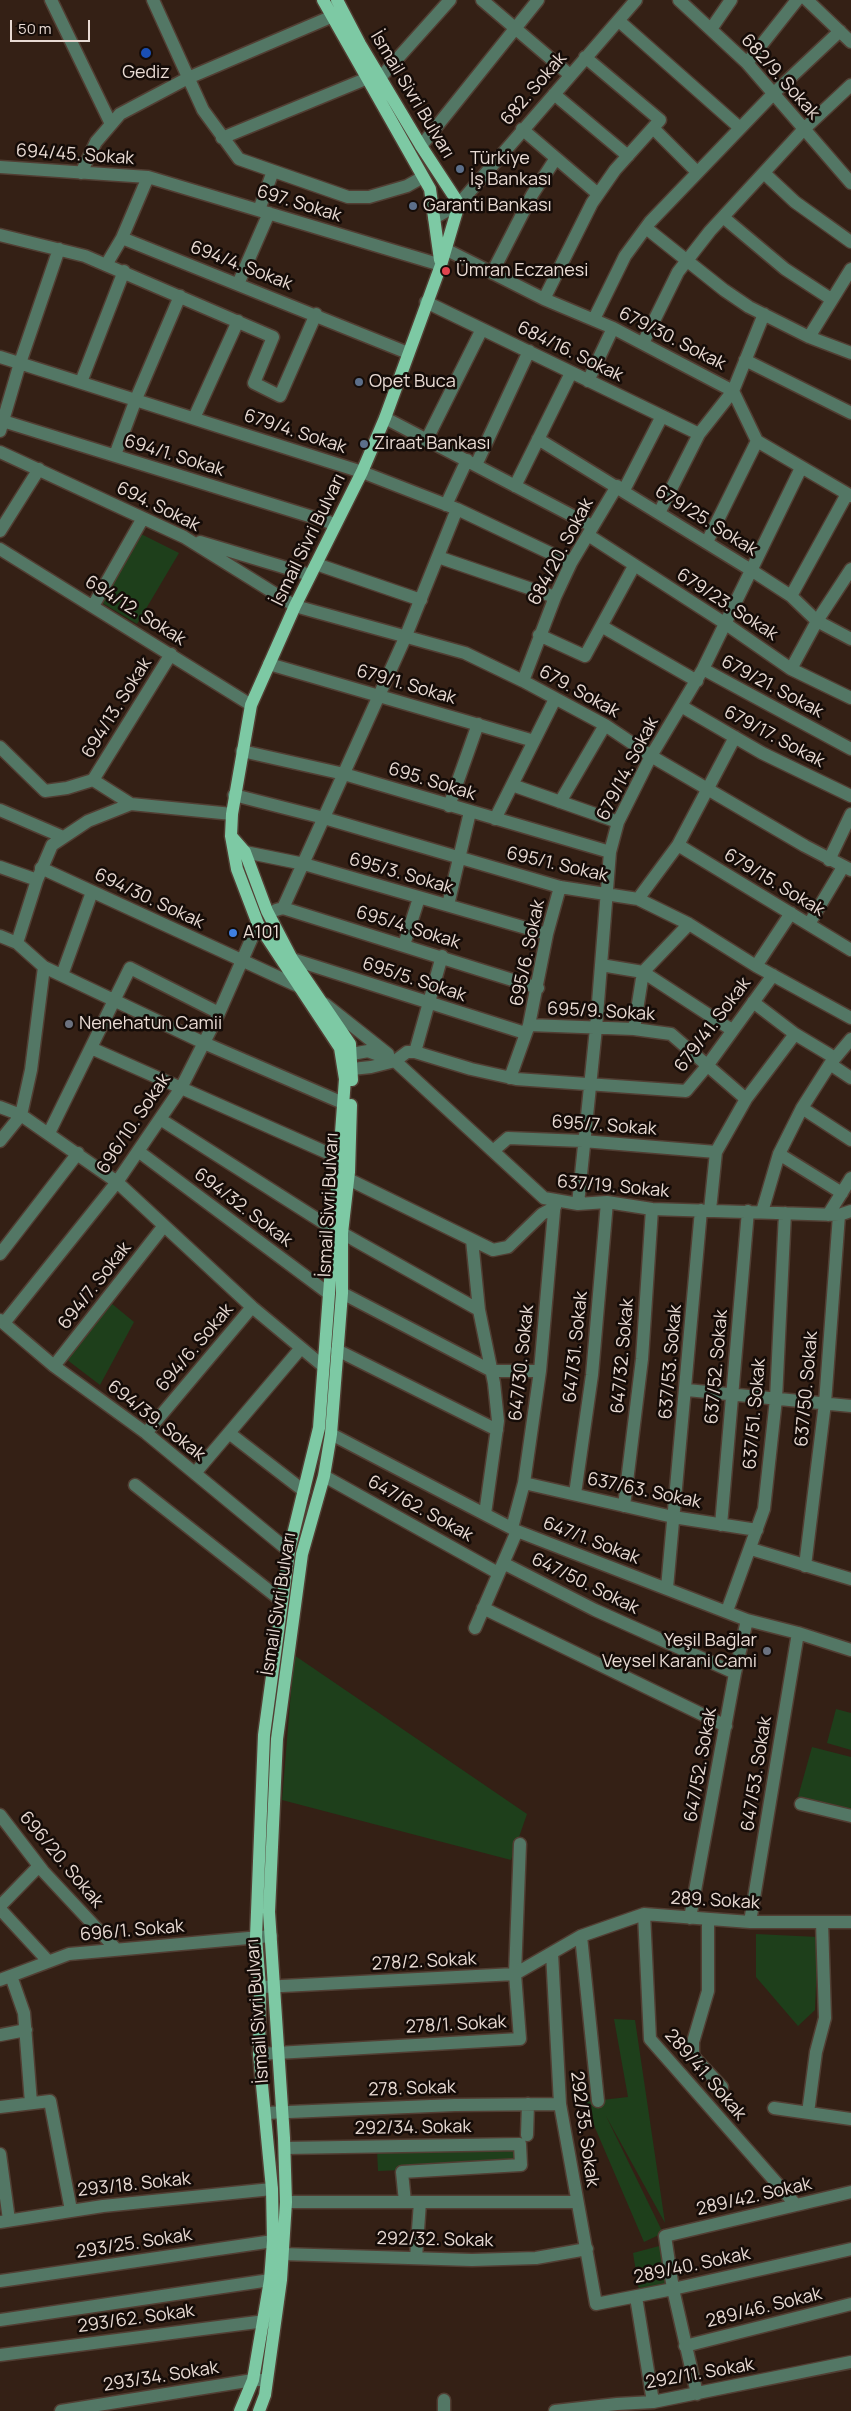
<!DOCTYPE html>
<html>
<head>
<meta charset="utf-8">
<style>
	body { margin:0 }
	#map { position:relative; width:851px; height:2411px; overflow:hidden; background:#342015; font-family:Manrope,sans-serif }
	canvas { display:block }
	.scale { position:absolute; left:10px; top:20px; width:80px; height:22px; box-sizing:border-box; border:2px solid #e8dad3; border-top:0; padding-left:6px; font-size:15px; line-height:18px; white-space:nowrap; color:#e8dad3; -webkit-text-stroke:4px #150c08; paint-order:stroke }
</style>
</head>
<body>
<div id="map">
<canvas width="851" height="2411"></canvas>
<div class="scale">50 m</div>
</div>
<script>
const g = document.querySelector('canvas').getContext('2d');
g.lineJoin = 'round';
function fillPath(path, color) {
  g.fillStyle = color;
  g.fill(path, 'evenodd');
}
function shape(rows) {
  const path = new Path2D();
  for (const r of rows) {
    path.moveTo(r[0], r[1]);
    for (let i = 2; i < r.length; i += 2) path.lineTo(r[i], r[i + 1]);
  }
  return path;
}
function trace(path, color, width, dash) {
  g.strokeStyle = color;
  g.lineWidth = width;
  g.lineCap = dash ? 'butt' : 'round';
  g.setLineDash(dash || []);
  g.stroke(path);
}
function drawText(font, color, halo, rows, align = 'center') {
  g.font = font + ' Manrope,sans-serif';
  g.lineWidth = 5;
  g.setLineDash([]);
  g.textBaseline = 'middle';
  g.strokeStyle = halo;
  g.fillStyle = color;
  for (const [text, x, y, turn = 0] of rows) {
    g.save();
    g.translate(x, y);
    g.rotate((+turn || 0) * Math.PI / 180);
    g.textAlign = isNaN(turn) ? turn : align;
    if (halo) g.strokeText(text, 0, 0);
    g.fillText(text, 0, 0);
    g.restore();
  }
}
const green = shape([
	[139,533,179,553,137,624,99,601],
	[111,1303,134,1322,100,1385,66,1359],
	[294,1655,527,1814,511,1860,282,1800],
	[836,1709,851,1713,851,1750,827,1743],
	[812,1747,851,1757,851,1811,798,1797],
	[756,1934,818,1937,815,2010,798,2026,756,1977],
	[614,2019,635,2020,665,2223,606,2116,663,2233,644,2242,584,2102,628,2097],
	[520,2144,521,2165,378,2171,377,2150],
	[663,2245,672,2290,640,2297,633,2253]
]);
const minor = shape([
	[51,0,111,124],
	[153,0,203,110,239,159,348,197,369,197,407,186,423,177],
	[482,0,570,75],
	[679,0,747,63,851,183],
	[807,0,851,42],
	[619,21,740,128],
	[711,29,731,0],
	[747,63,797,0],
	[380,78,450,0],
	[554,94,628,156],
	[653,128,697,172],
	[522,129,598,194],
	[222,138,368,78],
	[421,146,538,0],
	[0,167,148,177,441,265],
	[81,173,96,142,120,114,188,78,333,16],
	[764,173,795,202,851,242],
	[148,177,122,238,408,353],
	[259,210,273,171],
	[723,217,785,269,831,299],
	[434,218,459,204,636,0],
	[646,228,724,290,749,307,809,337,851,353],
	[0,235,85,256,273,337,254,383,280,396,316,314],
	[445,249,544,299,613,328,733,391,757,441,851,496],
	[106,265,122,238],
	[492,273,532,195,556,158],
	[238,284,269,213],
	[544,299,592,203,615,170,660,120,585,57],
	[426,302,699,434],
	[594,319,625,256,650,222,774,93,840,31],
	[809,337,851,269],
	[643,343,678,272,710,231,804,129,851,85],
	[0,357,362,472,457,509,571,563],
	[745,360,851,413],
	[588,381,613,328],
	[81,382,124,271],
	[194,418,238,321],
	[385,418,592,526],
	[3,421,335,524],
	[0,431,20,363,59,249],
	[538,439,751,570,791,596,817,621,851,639],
	[426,441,482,329],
	[0,452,184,537,295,606,465,653,523,681,605,725,651,756,805,846,851,870],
	[115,455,136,399,180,296],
	[476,465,529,351],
	[515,486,571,373],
	[624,490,662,416],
	[446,505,467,460],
	[659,513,699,434,733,391,764,314],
	[0,531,39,469],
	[588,535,726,624,791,669,851,698],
	[200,542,310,575],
	[707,542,757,441],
	[0,549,251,705],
	[438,557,555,597],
	[316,564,421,600],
	[791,596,847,494],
	[93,606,143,518],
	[603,627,697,681],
	[539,635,585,656,634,566],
	[269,664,534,741],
	[703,669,851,749],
	[791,669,817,621,851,569],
	[523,681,555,597,571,563,617,486],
	[681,706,762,753,851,796],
	[0,747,45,791,67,788,93,780,131,804],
	[242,751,344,774,610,852],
	[93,780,171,654],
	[512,785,618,822],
	[234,795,324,818,560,887,638,899,689,924,756,966,851,1018],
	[560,802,605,725],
	[449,806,478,724],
	[0,810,63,837],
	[495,819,555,699],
	[678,845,851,950],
	[245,852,304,864,547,934],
	[829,860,851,814],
	[0,867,37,880],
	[41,868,300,987],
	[638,899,678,845,735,737],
	[448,905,470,812],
	[283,908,405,638,457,509],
	[276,910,283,908,538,988],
	[809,924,843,867],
	[0,936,17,943,44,967,204,1043,343,1103],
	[17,943,37,880,52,845,88,821,131,804,232,814],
	[404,945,419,898],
	[292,959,525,1033],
	[601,965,643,972,732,1030],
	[756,966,791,913],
	[62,975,92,892],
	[773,975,707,1066,686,1091,516,1079,471,1069,415,1052,407,1052,395,1061,371,1067,352,1069,343,1063,352,1054,368,1051,395,1061,544,1198,578,1204,607,1202,652,1209,839,1215,851,1211],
	[753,1002,795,1034,835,1058],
	[325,1004,388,1054],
	[529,1025,547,934,560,887],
	[634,1029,643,972,689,924],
	[91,1048,339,1158],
	[415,1052,442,956],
	[830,1064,851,1078],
	[510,1078,529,1025,634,1029,671,1034,746,1099],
	[0,1107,21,1115,117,1182,252,1307,323,1366],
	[802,1108,851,1140],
	[160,1119,333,1229],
	[49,1133,130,968,219,1013],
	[0,1141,21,1115,31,1070,44,967],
	[138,1151,328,1293],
	[493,1151,508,1138,583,1141,716,1152],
	[779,1154,842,1193],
	[348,1179,493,1250,508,1247,542,1214,555,1207],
	[578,1204,596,1028,610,852,618,822,651,756,703,669,801,468],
	[710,1210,716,1152,746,1099,795,1034],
	[762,1212,779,1154,802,1108,830,1064,851,1039],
	[828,1215,851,1178],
	[342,1233,479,1310],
	[472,1240,479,1310,494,1383,498,1421,485,1514],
	[0,1254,78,1153],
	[342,1293,492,1371,540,1371],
	[0,1320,54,1366,146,1433,289,1551],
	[4,1323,117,1182,181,1088,219,1013,258,924],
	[337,1350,497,1430],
	[54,1366,163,1227],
	[687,1390,851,1406],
	[146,1433,252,1307],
	[229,1433,304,1491],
	[331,1434,517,1531,747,1620,798,1633,851,1650],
	[195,1473,301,1348],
	[324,1476,498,1573],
	[524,1483,673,1517,757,1530],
	[135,1485,282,1601],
	[575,1494,592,1375,607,1202],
	[624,1506,642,1359,652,1209],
	[721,1525,748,1211],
	[512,1528,524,1483,540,1371,555,1200],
	[751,1549,851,1579],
	[503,1563,595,1610,735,1673],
	[805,1566,825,1403,839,1215],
	[667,1588,701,1210],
	[483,1608,726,1726],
	[727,1611,764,1509,776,1399,785,1213],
	[475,1628,517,1531],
	[801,1804,851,1816],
	[0,1815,43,1871,116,1949],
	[0,1906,39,1866],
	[0,1909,48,1961],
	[644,1914,650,2039,796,2205],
	[690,1918,735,1673,747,1620],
	[708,1920,708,1991,693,2042,693,2056,722,2087],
	[750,1922,798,1633],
	[581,1936,598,2101],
	[552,1953,560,2104,596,2304,673,2289,851,2249],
	[11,1976,24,2013,31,2103],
	[0,1980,69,1954,271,1936],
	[263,1987,515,1974,581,1936,644,1914,750,1922,851,1922],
	[0,2035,26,2030],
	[259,2054,520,2039,515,1974,520,1844],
	[0,2107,50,2101,71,2210],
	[774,2108,851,2119],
	[265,2113,455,2105,560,2104],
	[808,2113,816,2052,825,2018,822,1922],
	[527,2135,528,2104],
	[285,2148,520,2144,521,2165,402,2172,405,2202],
	[0,2154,9,2220],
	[286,2202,576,2202],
	[0,2222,103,2206,272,2189],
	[282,2254,472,2260,536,2258,587,2249],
	[416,2258,420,2202],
	[0,2281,273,2241],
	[636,2297,653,2402],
	[0,2320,270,2280],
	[685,2346,851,2304],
	[0,2355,273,2320],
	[697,2394,673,2289,665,2236,851,2192],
	[444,2400,444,2411],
	[61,2411,253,2380,267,2380],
	[555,2411,617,2404,653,2402,851,2362]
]);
const major = shape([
	[323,0,430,189,440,260],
	[231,836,245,852,267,911,292,959,350,1044,352,1080],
	[240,2411,253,2380,270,2280,273,2241,272,2189,259,2054,260,1987,256,1937,264,1735,289,1551,319,1428,345,1079,340,1048,258,924,237,869,231,836,232,814,251,705,295,606,362,472,385,418,441,265,459,204,421,146,360,44,337,0],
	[259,2411,265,2395,281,2280,286,2202,284,2138,269,1912,277,1739,302,1554,324,1476,331,1434,342,1293,342,1233,349,1172,351,1105]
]);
const markers = [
	[146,53,6,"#1a4fb4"],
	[460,169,5,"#5c6f8a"],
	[413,206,5,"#5c6f8a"],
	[446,271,5,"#e0444e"],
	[359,382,5,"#5c6f8a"],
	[364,444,5,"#5c6f8a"],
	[233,933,5,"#3f7fe0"],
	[69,1024,5,"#6b7280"],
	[767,1651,5,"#6b7280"]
];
const poiNames = [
	["Gediz",146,73,"center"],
	["Türkiye",470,159],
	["İş Bankası",470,180],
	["Garanti Bankası",423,206],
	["Ümran Eczanesi",456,271],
	["Opet Buca",369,382],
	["Ziraat Bankası",374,444],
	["A101",243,933],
	["Nenehatun Camii",79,1024],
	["Yeşil Bağlar",757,1641,"right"],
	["Veysel Karani Cami",757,1662,"right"]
];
const streetNames = [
	["682/9. Sokak",780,77,48],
	["682. Sokak",534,89,-49],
	["İsmail Sivri Bulvarı",412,95,59],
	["694/45. Sokak",75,155,4],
	["697. Sokak",299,204,17],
	["694/4. Sokak",241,266,21],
	["679/30. Sokak",672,339,27],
	["684/16. Sokak",570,352,26],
	["679/4. Sokak",295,432,18],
	["694/1. Sokak",174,456,17],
	["694. Sokak",158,507,26],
	["679/25. Sokak",706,521,32],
	["İsmail Sivri Bulvarı",309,540,-64],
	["684/20. Sokak",561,552,-62],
	["679/23. Sokak",727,605,33],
	["694/12. Sokak",135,611,32],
	["679/1. Sokak",406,685,16],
	["679/21. Sokak",772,687,28],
	["679. Sokak",579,692,29],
	["694/13. Sokak",117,708,-58],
	["679/17. Sokak",774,737,28],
	["679/14. Sokak",628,769,-63],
	["695. Sokak",432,782,17],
	["695/1. Sokak",557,865,13],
	["695/3. Sokak",401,874,16],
	["679/15. Sokak",774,883,31],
	["694/30. Sokak",149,899,25],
	["695/4. Sokak",408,928,17],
	["695/6. Sokak",528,953,-78],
	["695/5. Sokak",414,980,18],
	["695/9. Sokak",601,1012,3],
	["679/41. Sokak",713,1025,-53],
	["696/10. Sokak",134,1124,-56],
	["695/7. Sokak",604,1126,4],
	["637/19. Sokak",613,1187,5],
	["İsmail Sivri Bulvarı",329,1205,-87],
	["694/32. Sokak",243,1208,37],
	["694/7. Sokak",95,1286,-52],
	["647/31. Sokak",576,1347,-84],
	["694/6. Sokak",195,1348,-50],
	["647/32. Sokak",623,1356,-85],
	["637/53. Sokak",671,1362,-85],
	["647/30. Sokak",522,1363,-84],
	["637/52. Sokak",717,1367,-85],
	["637/50. Sokak",807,1389,-85],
	["637/51. Sokak",755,1414,-85],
	["694/39. Sokak",156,1421,38],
	["637/63. Sokak",644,1491,12],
	["647/62. Sokak",420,1509,29],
	["647/1. Sokak",591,1541,21],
	["647/50. Sokak",585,1584,26],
	["İsmail Sivri Bulvarı",279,1604,-81],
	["647/52. Sokak",701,1765,-80],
	["647/53. Sokak",757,1774,-81],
	["696/20. Sokak",61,1860,50],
	["289. Sokak",715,1901,3],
	["696/1. Sokak",132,1931,-5],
	["278/2. Sokak",424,1962,-3],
	["İsmail Sivri Bulvarı",258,2011,-94],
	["278/1. Sokak",456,2025,-3],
	["289/41. Sokak",705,2075,49],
	["278. Sokak",412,2089,-2],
	["292/34. Sokak",413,2128,-1],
	["292/35. Sokak",584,2129,82],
	["293/18. Sokak",134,2185,-6],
	["289/42. Sokak",754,2197,-13],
	["292/32. Sokak",435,2240,1],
	["293/25. Sokak",134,2244,-9],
	["289/40. Sokak",692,2266,-12],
	["289/46. Sokak",764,2308,-14],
	["293/62. Sokak",136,2319,-8],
	["292/11. Sokak",700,2374,-10],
	["293/34. Sokak",161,2377,-9]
];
fillPath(green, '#1e3f1b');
trace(minor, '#513e33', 15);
trace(major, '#513e33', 15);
trace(minor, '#537765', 12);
trace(major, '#7dc9a4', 12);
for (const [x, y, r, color] of markers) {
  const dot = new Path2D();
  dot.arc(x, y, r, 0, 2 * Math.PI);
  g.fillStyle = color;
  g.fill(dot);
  trace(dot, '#150c08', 2);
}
drawText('18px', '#e8dad3', '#150c08', poiNames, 'left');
drawText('18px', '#e8dad3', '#150c08', streetNames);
</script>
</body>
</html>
